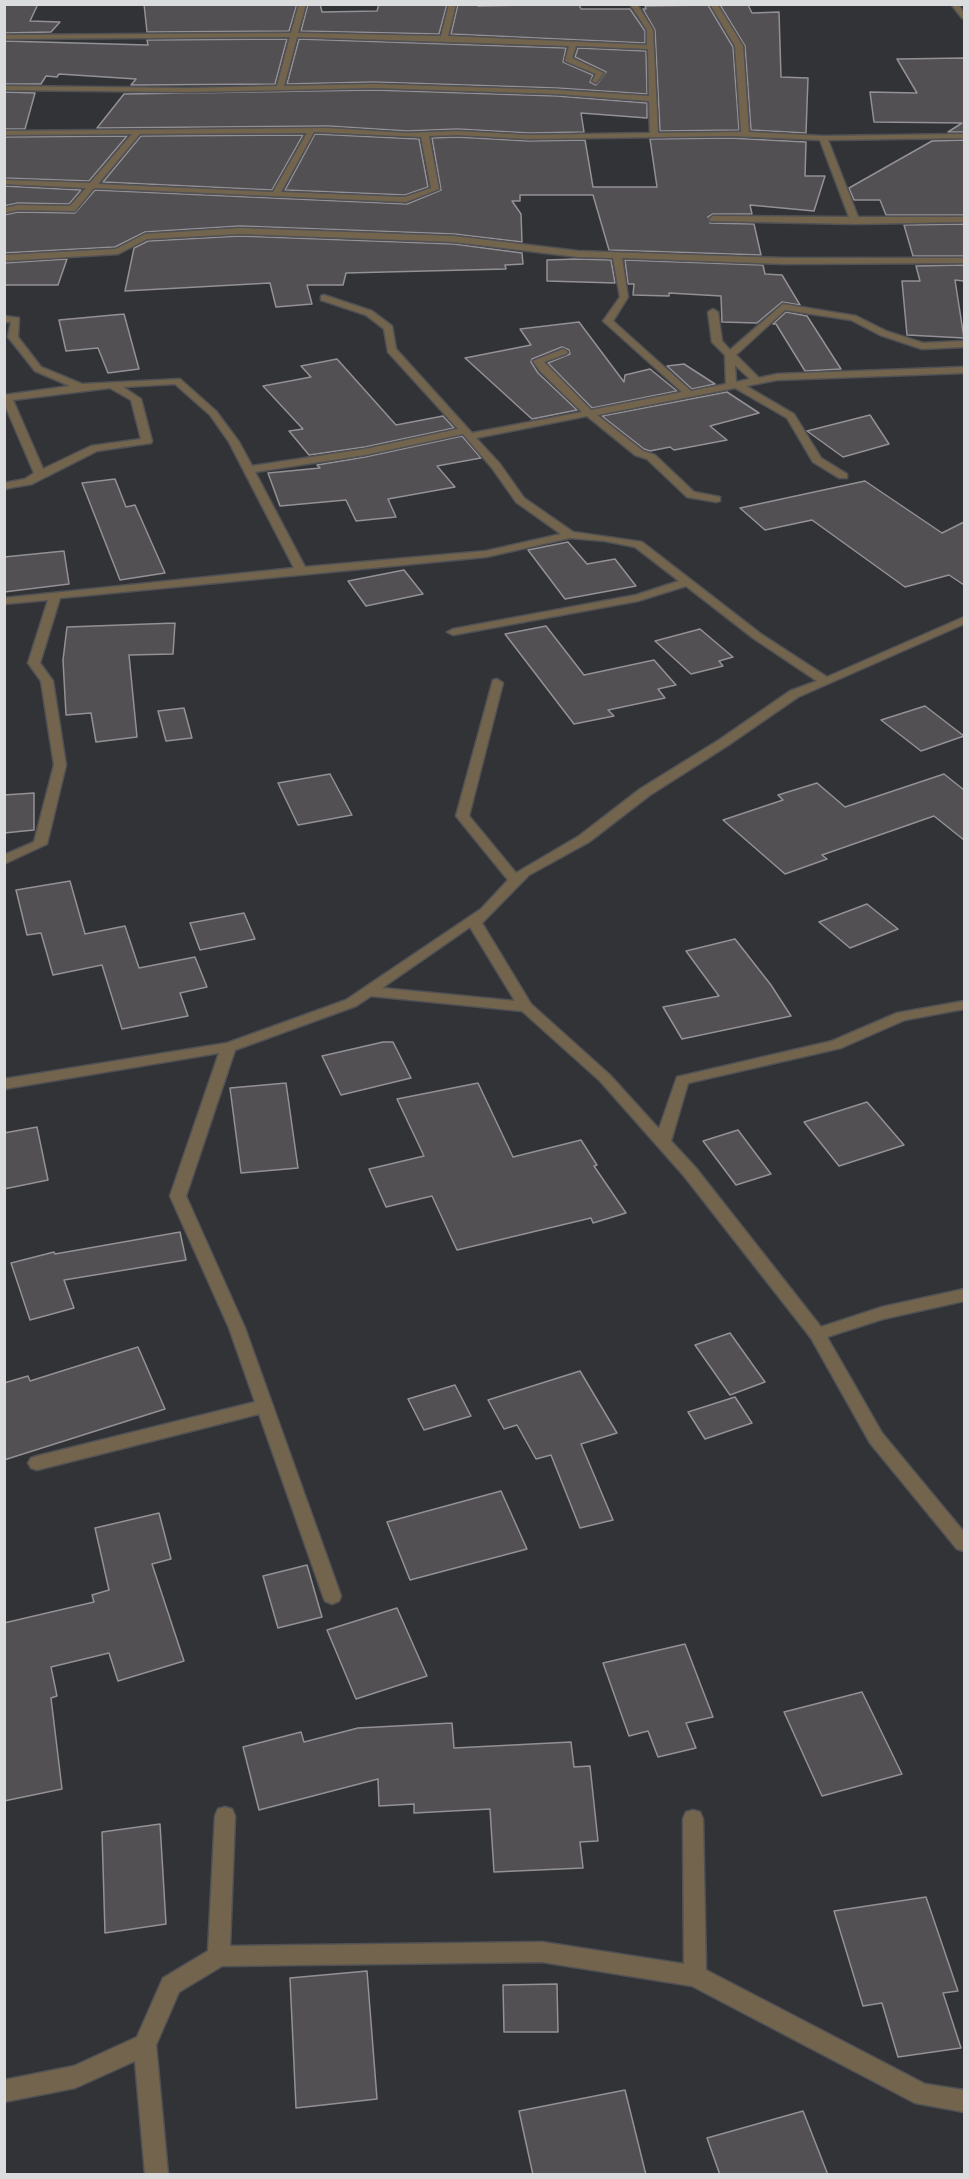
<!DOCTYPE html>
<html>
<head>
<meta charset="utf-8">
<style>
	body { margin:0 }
	#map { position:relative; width:969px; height:2179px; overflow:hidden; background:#313337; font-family:Rubik,sans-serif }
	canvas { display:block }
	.frame { position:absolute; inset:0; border:6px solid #dbdcde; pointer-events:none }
</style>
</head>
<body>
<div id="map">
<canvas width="969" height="2179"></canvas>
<div class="frame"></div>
</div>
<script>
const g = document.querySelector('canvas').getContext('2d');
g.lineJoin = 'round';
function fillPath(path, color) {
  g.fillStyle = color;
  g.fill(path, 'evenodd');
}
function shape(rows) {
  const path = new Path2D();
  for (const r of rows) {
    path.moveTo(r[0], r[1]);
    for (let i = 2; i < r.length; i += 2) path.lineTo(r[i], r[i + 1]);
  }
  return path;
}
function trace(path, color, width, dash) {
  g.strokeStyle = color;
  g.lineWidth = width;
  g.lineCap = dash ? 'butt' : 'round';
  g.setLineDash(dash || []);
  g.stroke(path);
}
const building = shape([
	[4,4,38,4,30,21,60,22,51,32,4,33,4,4],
	[144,4,297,4,289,31,147,32,144,4],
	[308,4,320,4,322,12,377,11,379,4,447,4,439,34,301,31,308,4],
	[458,4,478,4,478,6,579,4,581,9,630,9,645,31,645,43,451,34,458,4],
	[708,5,733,47,739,130,660,131,655,30,643,9,646,9,645,6,708,5],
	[720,5,748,5,752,13,779,12,781,77,808,78,806,133,751,130,745,46,720,5],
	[287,39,275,84,131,85,136,79,59,74,57,77,46,76,41,84,4,84,4,41,148,45,147,40,287,39],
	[299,39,566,48,563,62,593,75,590,82,596,85,606,72,575,57,578,48,646,51,647,94,557,88,374,82,287,84,299,39],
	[964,58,964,132,948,132,962,123,874,122,870,92,917,93,897,59,964,58],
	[374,90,557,96,647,103,647,118,581,113,584,132,529,133,457,129,407,131,328,126,97,128,124,94,374,90],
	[4,92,35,93,25,129,4,129,4,92],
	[315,134,419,139,428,187,405,195,285,190,315,134],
	[303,135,272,190,103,182,141,136,303,135],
	[127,136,89,181,4,178,4,137,127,136],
	[457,137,529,141,585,140,593,187,657,187,650,139,730,138,806,142,805,176,825,176,814,211,750,205,752,214,713,214,708,217,710,223,754,224,761,255,609,250,593,195,520,195,520,201,512,201,521,214,522,242,454,234,240,226,145,232,115,247,4,253,4,215,18,212,75,213,95,190,407,204,441,190,432,138,457,137],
	[964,140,964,215,886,215,880,200,854,200,849,188,932,141,964,140],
	[4,186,81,190,69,204,18,203,4,206,4,186],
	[964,224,964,256,913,256,904,225,964,224],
	[240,236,454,244,522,253,523,264,505,265,506,269,346,273,343,285,307,285,312,304,276,307,270,283,125,291,134,248,148,241,240,236],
	[67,259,58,285,4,285,4,263,67,259],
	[576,259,611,260,615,283,547,281,547,260,576,259],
	[625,260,763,265,765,274,782,275,800,305,782,302,757,323,722,322,721,296,669,293,669,296,633,295,634,284,628,284,625,260],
	[964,265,964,281,955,280,964,338,907,335,902,281,920,281,916,266,964,265],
	[786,312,807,316,841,369,805,371,776,324,773,324,786,312],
	[124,314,139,369,108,373,98,348,66,351,59,320,124,314],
	[579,322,624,382,625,375,650,369,677,391,592,408,548,363,570,354,569,350,562,347,532,359,531,362,538,373,577,410,532,419,465,358,531,345,520,329,579,322],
	[337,359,396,425,443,416,454,428,365,447,309,455,289,431,303,429,263,386,311,377,301,366,337,359],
	[684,364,715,384,692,389,667,366,684,364],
	[727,392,759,413,710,426,727,440,674,450,670,447,650,451,644,449,602,416,727,392],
	[870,415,889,444,843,457,807,431,870,415],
	[462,436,481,458,437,466,455,487,388,499,396,517,356,521,346,500,280,506,268,473,320,468,317,465,365,457,462,436],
	[115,479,126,507,135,505,165,573,120,580,82,483,115,479],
	[865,481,942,533,964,522,964,585,949,575,905,587,812,520,765,530,740,508,865,481],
	[568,542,587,564,615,559,636,586,565,599,528,550,568,542],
	[64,551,69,584,4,592,4,557,64,551],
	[404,570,423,594,366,606,348,581,404,570],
	[175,623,173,654,129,655,137,737,96,742,91,713,66,715,63,660,67,627,175,623],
	[546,626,584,675,654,660,676,685,658,689,665,698,608,710,614,716,574,724,505,634,546,626],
	[700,629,733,657,719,661,723,666,691,674,655,641,700,629],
	[925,706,964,736,921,751,881,720,925,706],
	[184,708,192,738,166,741,158,711,184,708],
	[330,774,352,815,298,825,278,783,330,774],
	[944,774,964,790,964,840,934,816,822,855,827,859,785,874,723,820,783,800,778,795,817,783,845,807,944,774],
	[34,793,34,830,4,833,4,795,34,793],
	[70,881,85,934,125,926,139,968,195,957,207,987,180,993,188,1016,122,1029,102,965,53,975,41,933,27,935,16,890,70,881],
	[867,904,898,929,850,948,819,922,867,904],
	[244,913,255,939,200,950,190,923,244,913],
	[735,939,771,985,791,1016,682,1039,663,1007,719,996,686,951,735,939],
	[383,1042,393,1042,411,1078,341,1095,322,1056,383,1042],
	[286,1083,298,1168,241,1173,230,1088,286,1083],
	[478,1083,513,1157,581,1140,597,1165,594,1166,626,1213,593,1223,591,1218,457,1250,432,1196,386,1207,369,1169,424,1156,397,1099,478,1083],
	[867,1102,904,1145,839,1166,804,1122,867,1102],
	[37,1127,48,1180,4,1189,4,1133,37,1127],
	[738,1130,771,1174,736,1185,703,1141,738,1130],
	[180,1232,186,1260,64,1280,74,1308,30,1320,11,1263,54,1252,55,1254,180,1232],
	[730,1333,765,1382,730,1395,695,1345,730,1333],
	[138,1347,165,1409,4,1460,4,1383,28,1376,30,1381,138,1347],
	[580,1371,617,1433,581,1444,613,1520,580,1528,551,1455,536,1459,517,1425,504,1429,488,1400,580,1371],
	[455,1385,471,1416,424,1430,408,1399,455,1385],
	[735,1397,752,1423,705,1439,688,1412,735,1397],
	[501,1491,527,1549,410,1580,387,1522,501,1491],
	[159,1513,171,1559,152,1564,184,1661,118,1681,109,1653,51,1667,57,1696,51,1698,62,1789,4,1801,4,1623,94,1602,92,1595,109,1590,95,1528,159,1513],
	[307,1565,322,1617,278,1628,263,1576,307,1565],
	[397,1608,427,1676,356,1699,327,1630,397,1608],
	[685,1644,713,1717,686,1723,696,1748,658,1757,648,1731,629,1736,603,1663,685,1644],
	[862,1692,902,1774,822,1796,784,1712,862,1692],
	[452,1723,454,1748,571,1742,574,1767,590,1766,598,1841,580,1842,583,1868,494,1872,490,1809,414,1813,414,1804,379,1806,378,1779,259,1810,243,1747,301,1732,304,1742,358,1728,452,1723],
	[160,1824,166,1924,105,1933,102,1832,160,1824],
	[926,1897,958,1991,943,1993,961,2048,898,2057,882,2003,863,2006,834,1911,926,1897],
	[367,1971,377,2099,296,2108,290,1978,367,1971],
	[557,1984,558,2032,504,2032,503,1985,557,1984],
	[625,2090,646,2175,533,2175,519,2111,625,2090],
	[803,2111,828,2175,720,2175,707,2138,803,2111]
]);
const minor = shape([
	[299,4,306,4,298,33,441,36,449,4,456,4,448,36,647,45,647,30,630,4,637,4,653,30,658,133,741,132,735,46,710,4,717,4,743,46,749,132,823,136,964,134,964,138,828,140,858,217,964,217,964,222,855,224,710,221,709,219,713,216,849,217,820,140,730,136,529,139,457,135,429,136,439,189,406,202,94,188,75,211,18,210,4,213,4,208,18,205,70,206,86,188,4,184,4,180,90,183,132,134,4,135,4,131,328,128,407,133,457,131,529,135,650,133,649,101,557,94,374,88,189,92,4,90,4,86,189,88,277,86,290,37,4,39,4,35,291,33,299,4],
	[297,37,569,46,565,61,596,74,592,81,596,83,604,73,572,58,576,46,648,49,649,96,557,90,374,84,284,86,297,37],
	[314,132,421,137,431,188,405,197,281,192,314,132],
	[307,133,273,192,98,184,140,134,307,133],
	[951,4,958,4,964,13,964,19,962,18,951,4],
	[240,228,454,236,578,251,784,258,964,258,964,263,784,264,622,258,628,297,613,321,691,391,726,384,725,355,712,342,708,312,713,309,718,312,722,341,730,350,783,304,856,316,886,331,923,343,964,341,964,347,922,349,880,335,851,320,785,310,736,355,759,378,777,374,964,367,964,373,777,380,746,386,794,414,821,458,847,474,847,478,839,478,813,462,787,418,735,388,597,415,643,451,655,455,694,492,720,497,720,501,716,502,687,497,647,459,635,455,587,416,476,438,500,464,524,498,573,532,642,542,761,634,827,677,964,617,964,624,798,697,727,746,650,795,589,842,529,875,482,923,531,1004,610,1075,659,1129,677,1077,832,1041,897,1013,964,1001,964,1009,905,1020,841,1048,688,1083,671,1141,696,1168,821,1327,882,1307,964,1289,964,1301,883,1319,827,1337,882,1433,964,1532,964,1551,957,1549,870,1443,811,1338,684,1176,600,1081,522,1011,371,996,356,1006,235,1050,186,1196,245,1328,341,1596,339,1601,332,1604,325,1601,323,1596,259,1414,37,1470,31,1468,28,1463,31,1458,37,1456,255,1402,229,1328,170,1196,219,1053,4,1089,4,1079,227,1043,346,1000,481,909,508,880,456,816,493,680,497,679,503,683,469,816,516,873,579,836,640,789,719,740,790,691,817,681,753,638,686,586,638,601,453,635,447,632,453,629,636,595,679,581,635,547,605,541,570,538,486,557,60,598,40,663,53,681,66,765,47,844,4,864,4,855,34,842,54,765,41,681,28,663,48,600,4,604,4,598,294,568,229,442,210,415,175,384,123,387,141,399,152,441,151,443,97,451,32,484,4,489,4,483,25,479,34,473,4,403,4,395,70,386,35,371,8,337,11,322,4,322,4,316,19,318,18,337,41,367,82,384,180,379,216,411,239,442,252,466,365,449,458,429,388,352,384,329,366,315,321,300,321,296,324,295,372,311,392,326,396,349,472,433,582,412,540,371,533,361,563,349,568,352,566,354,544,362,591,410,682,392,603,321,620,297,613,258,578,257,454,242,240,234,147,239,118,254,4,261,4,255,116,249,145,234,240,228],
	[735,365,750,379,736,382,735,365],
	[110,388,131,400,141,439,91,446,43,469,13,400,110,388],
	[463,434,492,468,516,502,561,534,486,551,305,567,255,472,365,455,463,434],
	[470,927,515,1001,382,988,470,927],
	[225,1807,232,1809,235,1816,230,1946,542,1942,684,1964,683,1819,686,1812,693,1810,700,1812,703,1819,706,1970,925,2084,964,2090,964,2112,915,2103,692,1986,542,1962,222,1966,179,1992,156,2045,168,2174,145,2174,135,2061,75,2088,4,2102,4,2080,74,2066,137,2037,163,1978,208,1951,215,1816,218,1809,225,1807]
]);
fillPath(building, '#535054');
trace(building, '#949196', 1.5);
trace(minor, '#505155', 3);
fillPath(minor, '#73644d');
</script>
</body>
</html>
